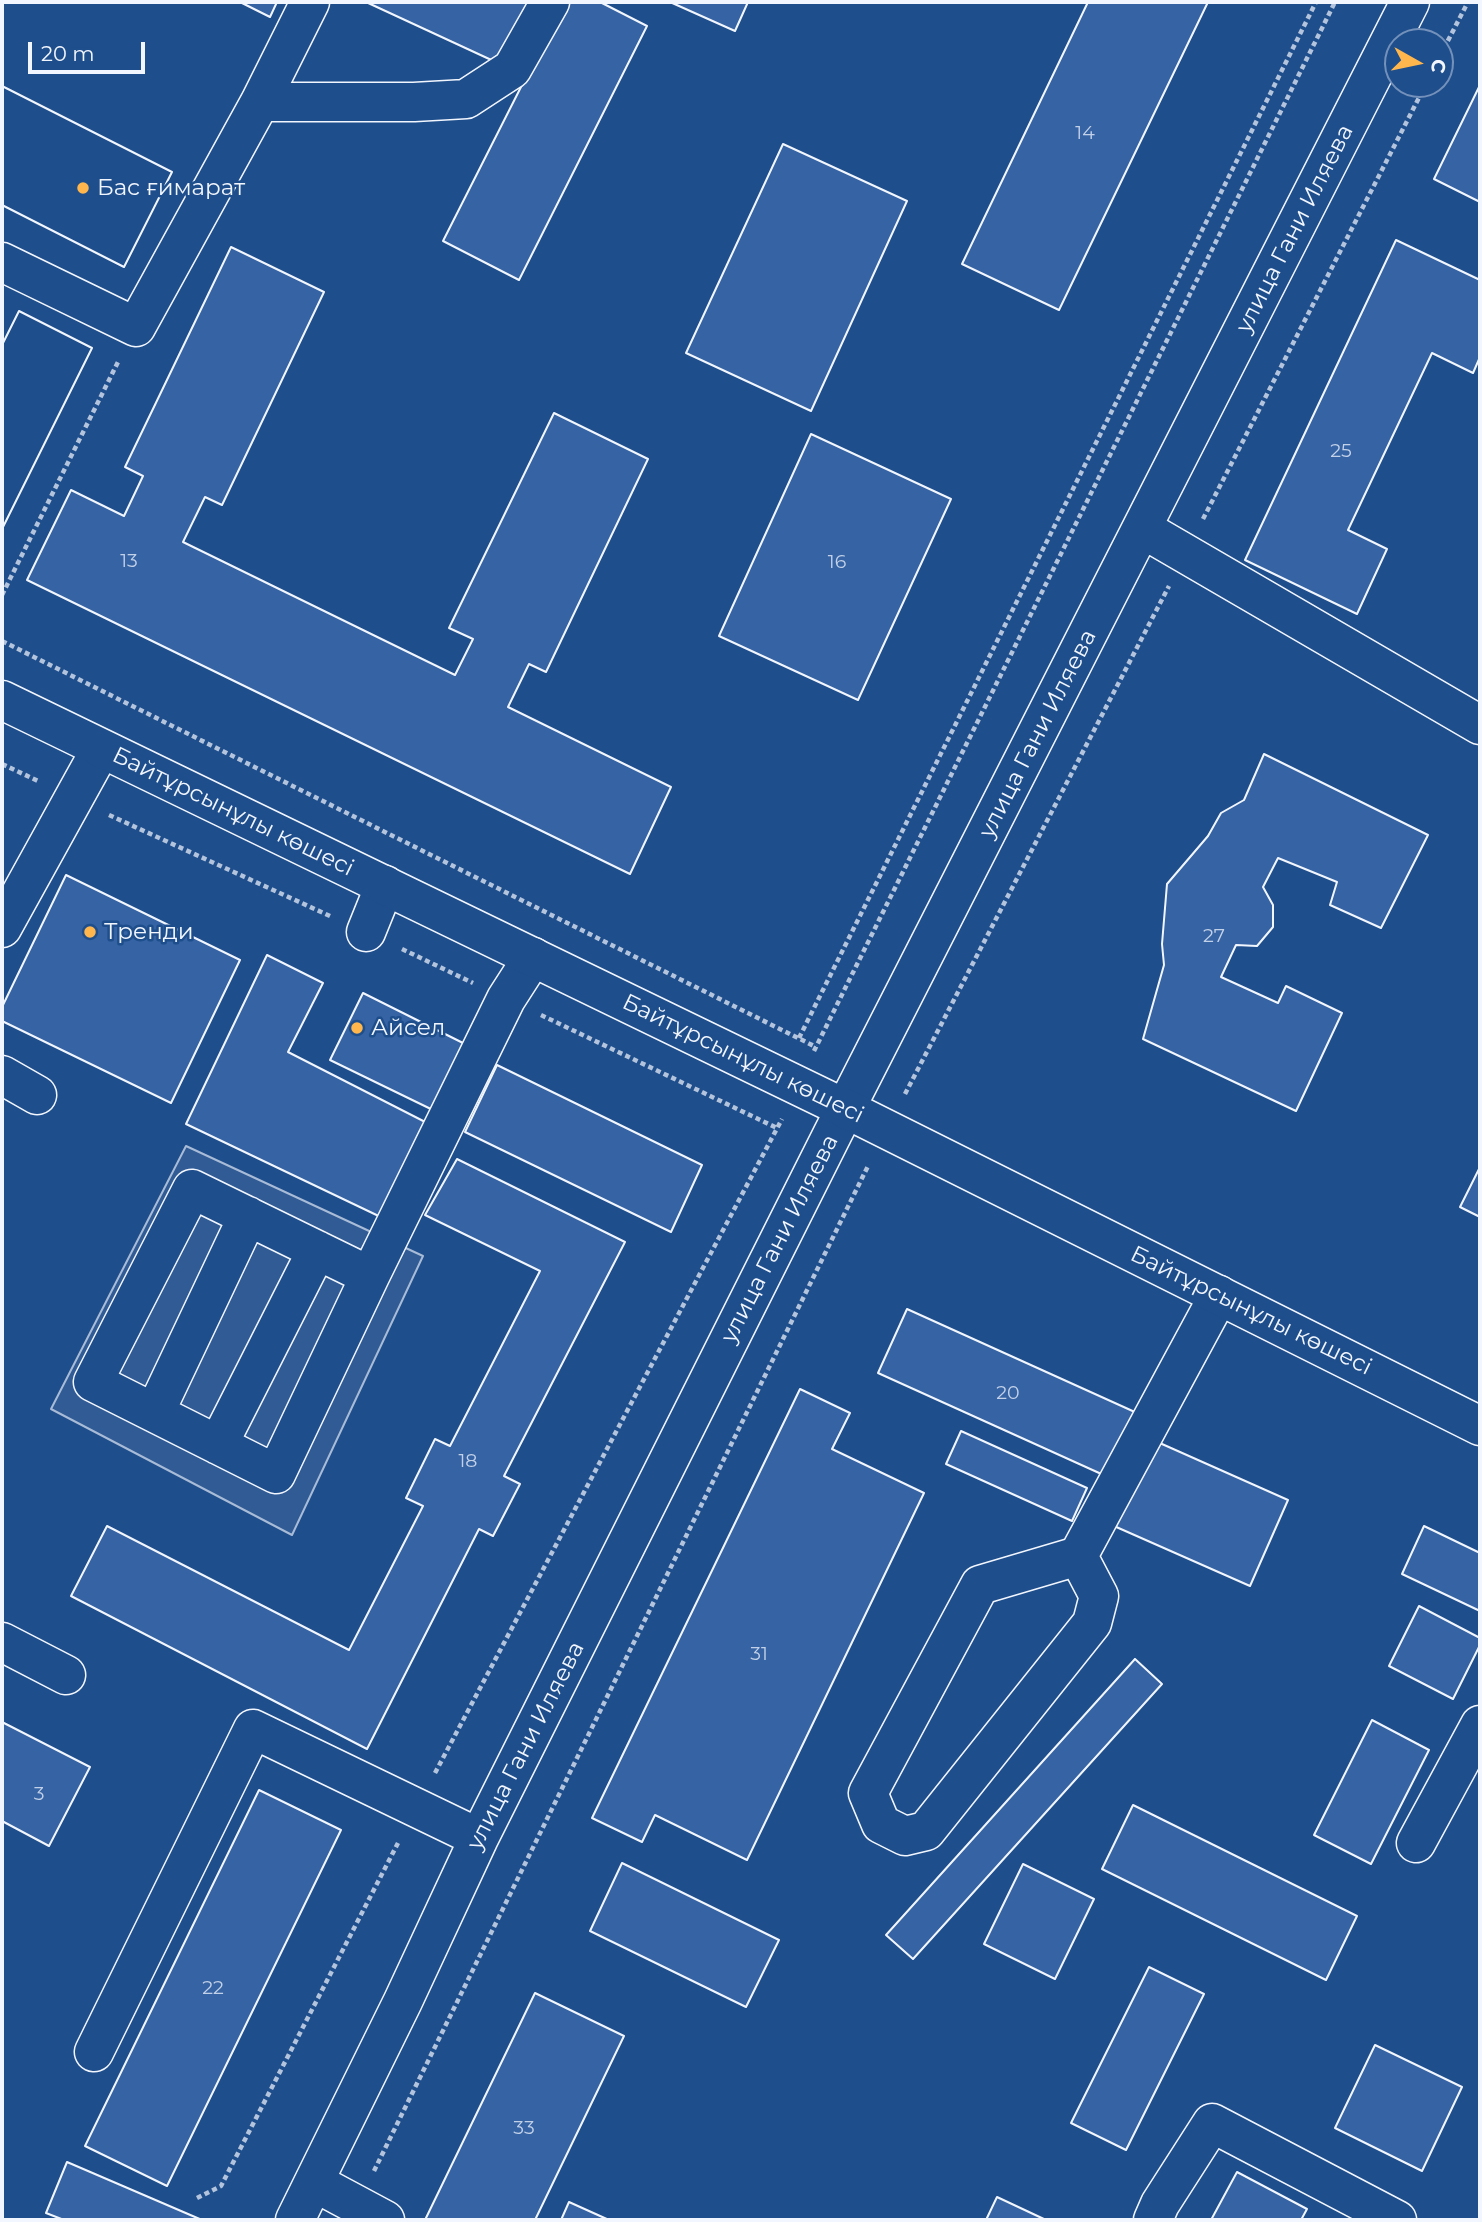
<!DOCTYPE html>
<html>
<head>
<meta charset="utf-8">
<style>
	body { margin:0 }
	#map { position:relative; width:1482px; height:2222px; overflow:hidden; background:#1f4e8c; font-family:Montserrat,sans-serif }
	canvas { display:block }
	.frame { position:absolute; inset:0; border:4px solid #f2f6ff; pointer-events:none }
	.north { position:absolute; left:1384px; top:28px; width:70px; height:70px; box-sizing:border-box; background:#1f4e8c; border:2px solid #7391ba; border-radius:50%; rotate:99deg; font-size:19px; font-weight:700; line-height:28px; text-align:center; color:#f2f6ff }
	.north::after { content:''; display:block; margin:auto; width:24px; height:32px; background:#ffb74d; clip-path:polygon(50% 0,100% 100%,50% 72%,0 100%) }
	.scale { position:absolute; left:28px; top:42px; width:117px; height:32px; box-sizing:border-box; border:4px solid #f2f6ff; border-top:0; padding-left:9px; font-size:21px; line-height:24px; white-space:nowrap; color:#f2f6ff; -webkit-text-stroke:5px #1f4e8c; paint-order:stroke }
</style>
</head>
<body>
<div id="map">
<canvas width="1482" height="2222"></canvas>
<div class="frame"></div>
<div class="north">С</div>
<div class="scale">20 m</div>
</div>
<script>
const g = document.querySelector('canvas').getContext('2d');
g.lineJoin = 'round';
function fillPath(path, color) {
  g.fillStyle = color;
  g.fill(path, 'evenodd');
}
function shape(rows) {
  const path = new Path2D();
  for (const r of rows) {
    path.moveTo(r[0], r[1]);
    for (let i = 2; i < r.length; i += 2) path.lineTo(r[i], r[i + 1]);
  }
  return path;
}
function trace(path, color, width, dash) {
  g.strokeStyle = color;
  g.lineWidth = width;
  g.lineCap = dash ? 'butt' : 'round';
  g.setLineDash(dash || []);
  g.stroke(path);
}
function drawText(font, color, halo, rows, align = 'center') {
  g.font = font + ' Montserrat,sans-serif';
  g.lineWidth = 5;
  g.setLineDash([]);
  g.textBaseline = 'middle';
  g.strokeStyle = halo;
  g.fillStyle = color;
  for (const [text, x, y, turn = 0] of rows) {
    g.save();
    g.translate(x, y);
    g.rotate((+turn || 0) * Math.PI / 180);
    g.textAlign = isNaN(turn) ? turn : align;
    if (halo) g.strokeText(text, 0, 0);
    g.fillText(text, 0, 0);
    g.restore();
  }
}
const parking = shape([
	[186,1146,423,1256,292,1535,51,1409,186,1146]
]);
const building = shape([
	[240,2,277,2,270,17,240,2],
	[366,2,529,2,500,64,366,2],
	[564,2,600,2,647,26,519,280,443,241,564,2],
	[670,2,748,2,735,31,670,2],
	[1088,2,1208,2,1059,310,962,264,1088,2],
	[1480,85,1480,202,1434,179,1480,85],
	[2,86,172,172,124,267,2,205,2,86],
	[2,86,172,172,124,267,2,205,2,86],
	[783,144,907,201,811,411,686,353,783,144],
	[1396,240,1480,280,1480,357,1473,373,1432,353,1348,530,1387,549,1357,614,1245,560,1396,240],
	[231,247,324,292,222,505,205,497,183,542,455,675,473,639,449,628,554,413,648,459,546,672,529,664,508,707,671,787,630,874,27,580,71,490,124,516,143,476,125,467,231,247],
	[19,311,92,348,3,527,2,345,19,311],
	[19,311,92,348,3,527,2,345,19,311],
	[811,434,951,499,858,700,719,636,811,434],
	[1264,754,1428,835,1381,928,1330,905,1337,882,1278,858,1263,887,1273,905,1273,927,1257,946,1236,945,1221,977,1278,1003,1286,986,1342,1013,1296,1111,1143,1039,1164,965,1162,944,1167,884,1208,836,1221,813,1244,800,1264,754],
	[66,875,240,960,171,1103,2,1021,2,1007,66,875],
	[267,955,323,983,288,1052,435,1127,387,1220,186,1124,267,955],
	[363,993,469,1046,437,1112,330,1060,363,993],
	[497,1065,702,1165,671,1232,465,1132,497,1065],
	[457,1159,625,1242,504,1476,520,1484,493,1536,479,1529,367,1749,71,1596,107,1526,349,1650,423,1506,406,1498,435,1439,450,1446,540,1271,425,1215,457,1159],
	[1480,1167,1480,1217,1460,1207,1480,1167],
	[907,1309,1137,1413,1108,1477,878,1373,907,1309],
	[800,1389,850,1413,832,1449,924,1493,747,1860,655,1815,642,1842,592,1818,800,1389],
	[961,1431,1087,1488,1072,1521,946,1464,961,1431],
	[1153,1440,1288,1500,1250,1586,1114,1526,1153,1440],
	[1424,1526,1480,1553,1480,1611,1402,1574,1424,1526],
	[1419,1606,1480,1638,1480,1645,1453,1699,1389,1666,1419,1606],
	[1135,1659,1162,1684,913,1959,886,1935,1135,1659],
	[1372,1720,1429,1750,1371,1864,1314,1835,1372,1720],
	[2,1722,90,1767,49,1846,2,1821,2,1722],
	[259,1790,341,1830,167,2186,85,2146,259,1790],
	[1133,1805,1357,1916,1326,1980,1102,1869,1133,1805],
	[622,1863,779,1940,746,2007,590,1931,622,1863],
	[1023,1864,1094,1899,1055,1979,984,1944,1023,1864],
	[1149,1967,1204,1994,1126,2150,1071,2123,1149,1967],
	[535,1993,624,2036,535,2220,425,2220,535,1993],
	[1375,2045,1462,2087,1422,2171,1335,2128,1375,2045],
	[67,2162,202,2220,64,2220,46,2213,67,2162],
	[1237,2172,1307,2209,1301,2220,1211,2220,1237,2172],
	[997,2197,1046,2220,986,2220,997,2197],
	[569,2202,609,2220,561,2220,569,2202]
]);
const path = shape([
	[1440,56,1468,2],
	[1203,519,1426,84],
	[2,595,118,362],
	[2,641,816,1047],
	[2,764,38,781],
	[109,815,330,916],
	[402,949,473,983],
	[541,1015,777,1128],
	[799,1038,1316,2],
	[814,1051,1335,2],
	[905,1094,1169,586],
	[435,1773,782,1119],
	[374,2171,869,1164],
	[197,2198,221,2186,398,1843]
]);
const minor = shape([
	[260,102,414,102,466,99,512,69,550,2],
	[2,262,136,327,260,102,310,2],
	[1143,529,1480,725],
	[2,928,101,749],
	[366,932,385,885],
	[2,1075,37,1095],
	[370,1276,192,1189,93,1382,276,1474,370,1276,506,999,533,957],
	[155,1412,248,1216],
	[218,1445,317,1250],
	[1078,1556,1099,1596,1092,1623,926,1831,905,1836,881,1824,868,1793,980,1585,1078,1556,1219,1295],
	[2,1642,66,1675],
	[1416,1843,1480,1725],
	[94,2052,253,1729,479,1838],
	[314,2182,385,2220],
	[295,2220,403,2001,479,1838,833,1133,1410,2],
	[1153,2220,1160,2204,1212,2123,1397,2220]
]);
const major = shape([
	[2,700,846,1109,1480,1426]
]);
const markers = [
	[83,188,7,"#ffb74d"],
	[90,932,7,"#ffb74d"],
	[357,1028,7,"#ffb74d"]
];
const numberNames = [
	["14",1085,133],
	["25",1341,451],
	["13",129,561],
	["16",837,562],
	["27",1214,936],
	["20",1008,1393],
	["18",468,1461],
	["31",759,1654],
	["3",39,1794],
	["22",213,1988],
	["33",524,2128]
];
const poiNames = [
	["Бас ғимарат",97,188],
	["Тренди",104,932],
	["Айсел",371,1028]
];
const streetNames = [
	["улица Гани Иляева",1295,229,-63],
	["улица Гани Иляева",1038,734,-63],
	["Байтұрсынұлы көшесі",233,812,26],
	["Байтұрсынұлы көшесі",743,1059,26],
	["улица Гани Иляева",780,1239,-63],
	["Байтұрсынұлы көшесі",1251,1311,26],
	["улица Гани Иляева",526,1746,-63]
];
fillPath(parking, '#305b95');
trace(parking, '#a8bbd7', 2);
fillPath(building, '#3563a3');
trace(building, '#f2f6ff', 2);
trace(minor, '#f2f6ff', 41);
trace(major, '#f2f6ff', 41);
trace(path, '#b3c4dc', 4.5, [5, 3.5]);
trace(minor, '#1f4e8c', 38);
trace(major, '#1f4e8c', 38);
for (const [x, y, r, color] of markers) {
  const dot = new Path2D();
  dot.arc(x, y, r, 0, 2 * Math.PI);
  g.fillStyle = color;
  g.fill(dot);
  trace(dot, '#1f4e8c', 2.5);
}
drawText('19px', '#c3d1e8', null, numberNames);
drawText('23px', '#f2f6ff', '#1f4e8c', poiNames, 'left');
drawText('23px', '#f2f6ff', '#1f4e8c', streetNames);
</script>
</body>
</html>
